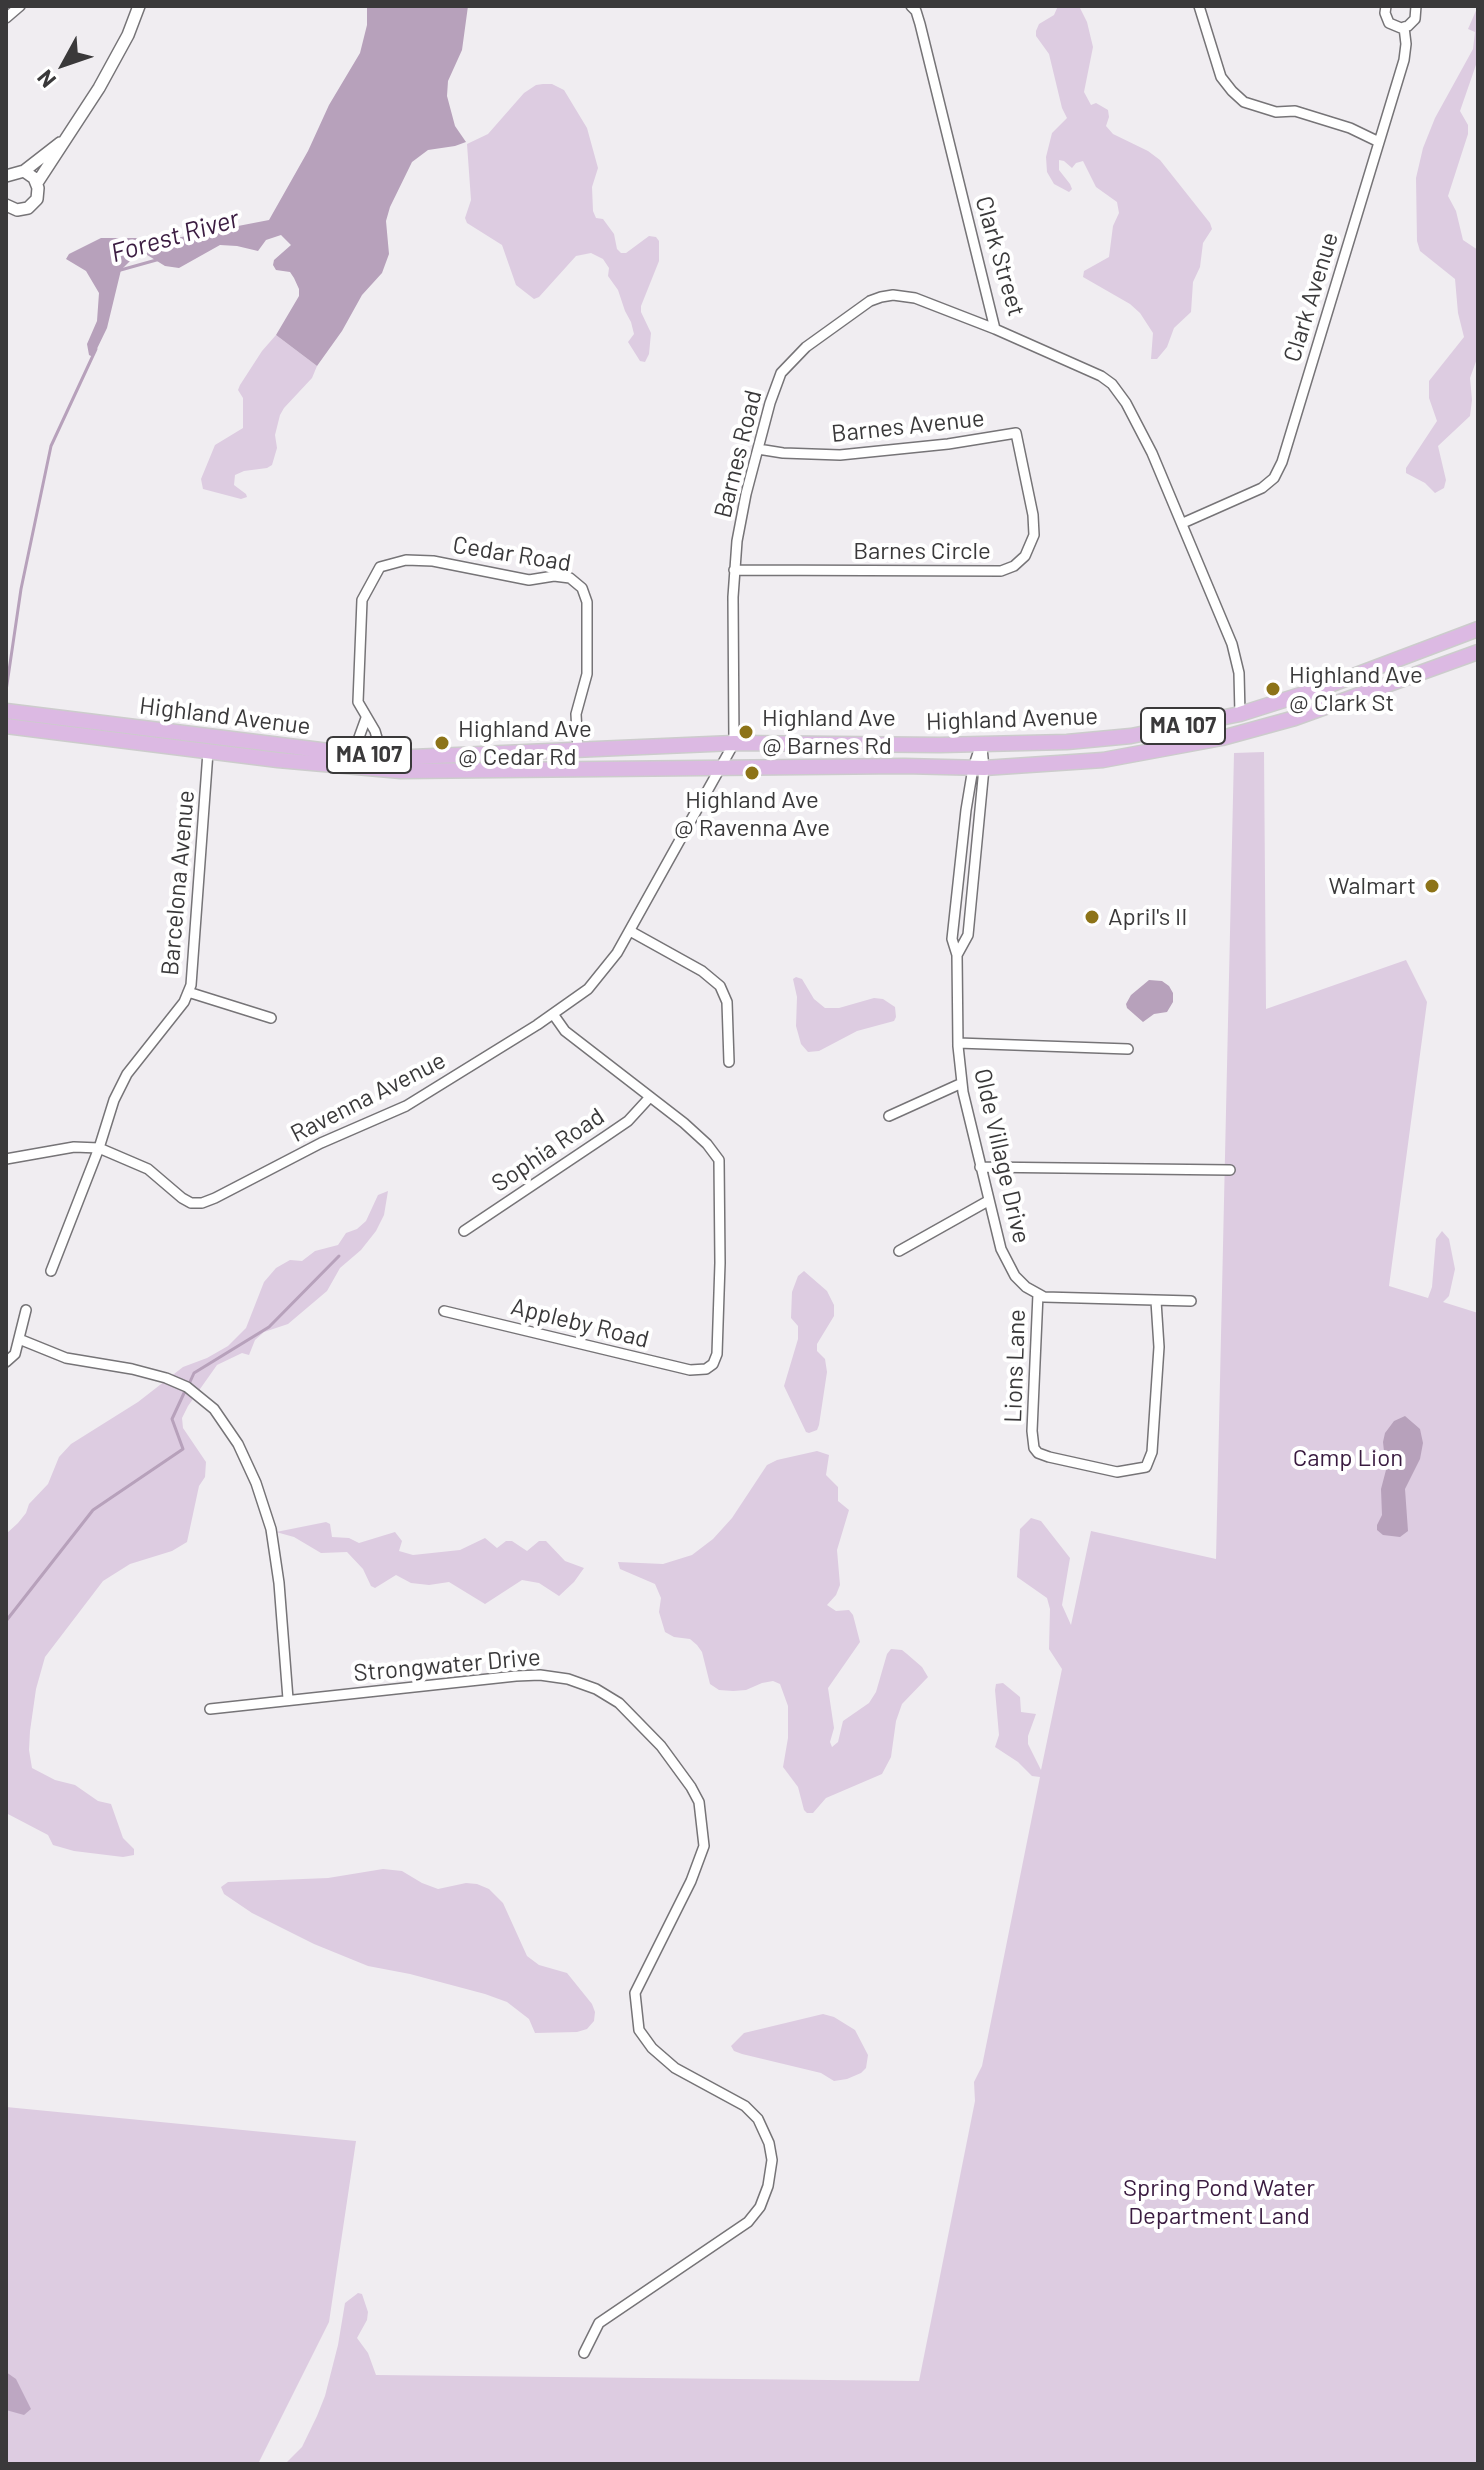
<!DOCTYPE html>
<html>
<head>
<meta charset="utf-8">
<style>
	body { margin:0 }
	#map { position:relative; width:1484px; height:2470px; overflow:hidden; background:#f0edf1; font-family:Barlow,sans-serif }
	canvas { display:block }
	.frame { position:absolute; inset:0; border:8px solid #3a393a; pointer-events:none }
	.north { position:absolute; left:24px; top:24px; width:80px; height:80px; -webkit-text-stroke:6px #fff; paint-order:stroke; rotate:230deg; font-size:22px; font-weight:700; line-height:32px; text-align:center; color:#3a393a }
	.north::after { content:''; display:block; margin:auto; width:28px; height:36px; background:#3a393a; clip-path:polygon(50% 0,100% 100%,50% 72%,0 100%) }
</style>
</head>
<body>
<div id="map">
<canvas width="1484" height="2470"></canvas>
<div class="frame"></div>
<div class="north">N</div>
</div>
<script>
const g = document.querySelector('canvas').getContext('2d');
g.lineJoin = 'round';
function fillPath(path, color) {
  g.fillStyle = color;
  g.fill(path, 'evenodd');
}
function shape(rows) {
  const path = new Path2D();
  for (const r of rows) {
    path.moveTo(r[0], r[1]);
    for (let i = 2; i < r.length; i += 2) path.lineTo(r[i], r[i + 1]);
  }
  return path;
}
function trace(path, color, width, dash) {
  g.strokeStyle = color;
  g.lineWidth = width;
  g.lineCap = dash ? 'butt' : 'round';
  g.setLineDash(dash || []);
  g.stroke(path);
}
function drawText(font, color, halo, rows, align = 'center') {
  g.font = font + ' Barlow,sans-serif';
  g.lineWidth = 8;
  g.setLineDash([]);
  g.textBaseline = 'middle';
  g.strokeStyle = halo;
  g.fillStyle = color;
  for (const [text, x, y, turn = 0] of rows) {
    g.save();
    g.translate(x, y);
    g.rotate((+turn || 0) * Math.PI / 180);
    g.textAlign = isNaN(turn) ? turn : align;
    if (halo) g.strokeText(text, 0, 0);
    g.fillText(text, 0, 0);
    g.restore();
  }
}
const green = shape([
	[1058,6,1079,6,1087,22,1093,47,1084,92,1091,105,1096,103,1108,110,1109,117,1106,126,1113,134,1148,151,1160,160,1210,223,1212,229,1203,243,1200,267,1193,282,1191,312,1174,328,1167,347,1157,359,1151,359,1153,333,1140,313,1130,304,1083,277,1084,271,1109,257,1113,226,1119,213,1117,202,1096,187,1083,161,1076,163,1072,168,1064,161,1059,160,1059,170,1070,184,1072,189,1069,192,1054,184,1047,172,1046,157,1052,133,1067,118,1062,108,1049,54,1036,36,1036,31,1039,24,1054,15],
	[1478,6,1478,59,1460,111,1468,125,1468,134,1448,196,1456,211,1463,240,1478,250,1478,356,1470,378,1472,400,1470,416,1438,446,1446,480,1444,488,1435,493,1425,483,1406,473,1406,468,1437,421,1429,398,1429,381,1464,337,1458,313,1455,279,1420,251,1417,241,1416,178,1423,148,1435,118,1473,49,1475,32,1468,29],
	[543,84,552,84,564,90,587,128,598,168,592,187,593,211,596,218,603,219,614,234,617,249,621,253,626,253,649,236,656,237,659,241,659,261,641,306,641,312,651,333,649,354,645,362,640,361,628,342,634,334,631,322,625,311,618,290,608,276,609,268,603,259,591,253,576,256,539,297,534,299,516,285,502,245,467,223,465,218,471,200,467,144,488,134,524,93,536,85],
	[276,335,317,366,312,378,284,408,280,415,275,435,277,448,272,465,267,468,244,471,235,475,234,485,246,494,247,497,241,499,203,489,201,479,215,445,243,428,243,398,238,390,240,385,262,351],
	[1264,752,1266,1009,1406,960,1427,1002,1389,1286,1428,1298,1432,1287,1436,1239,1442,1231,1449,1239,1455,1269,1449,1296,1443,1302,1478,1313,1478,2464,285,2464,302,2447,317,2416,325,2396,338,2345,345,2303,358,2293,362,2294,368,2312,367,2320,357,2338,368,2353,376,2375,919,2381,975,2101,974,2082,982,2066,1040,1777,1032,1776,1018,1762,995,1747,999,1735,995,1690,996,1684,1003,1683,1020,1697,1021,1712,1036,1714,1028,1736,1028,1744,1041,1770,1062,1669,1049,1649,1050,1609,1047,1598,1017,1577,1020,1529,1031,1518,1041,1521,1070,1558,1062,1605,1071,1625,1091,1531,1216,1559,1234,753],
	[796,977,802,979,814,999,825,1008,839,1008,874,998,883,999,895,1007,896,1017,894,1021,857,1031,819,1051,808,1052,801,1044,796,1026,797,997,793,979],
	[388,1191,384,1215,376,1231,361,1250,340,1268,327,1291,288,1324,264,1332,255,1340,249,1355,242,1353,217,1365,188,1406,182,1418,183,1428,206,1462,205,1477,199,1486,187,1542,172,1551,130,1564,103,1581,45,1657,36,1689,30,1731,29,1750,32,1768,55,1780,75,1785,98,1801,111,1804,123,1838,134,1849,134,1855,123,1857,74,1851,53,1845,48,1835,6,1813,6,1534,18,1523,26,1513,29,1504,48,1484,59,1457,71,1444,138,1402,183,1367,207,1358,228,1346,246,1328,264,1282,276,1268,290,1260,302,1261,315,1251,338,1245,346,1233,357,1229,366,1221,378,1195],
	[804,1271,827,1291,834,1305,834,1316,817,1344,817,1351,825,1359,827,1372,819,1425,817,1430,809,1433,806,1432,784,1386,798,1339,798,1326,791,1318,792,1292,798,1276],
	[817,1451,829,1455,826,1475,838,1487,838,1501,849,1510,837,1550,840,1585,836,1595,827,1605,836,1611,849,1610,853,1615,860,1642,828,1688,834,1728,830,1742,832,1747,838,1742,843,1721,869,1703,876,1692,887,1654,891,1649,902,1650,907,1654,922,1667,928,1677,902,1704,896,1721,891,1757,882,1774,826,1798,813,1813,807,1813,804,1810,798,1787,783,1767,788,1738,788,1706,780,1684,773,1681,762,1683,746,1690,733,1691,719,1690,710,1684,702,1652,697,1645,690,1639,674,1637,665,1632,659,1612,661,1598,655,1584,620,1569,618,1562,663,1564,692,1555,713,1539,732,1518,767,1465,777,1460],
	[326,1522,330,1524,332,1537,349,1538,359,1543,395,1532,402,1541,399,1551,413,1555,460,1550,485,1538,497,1548,506,1541,512,1541,527,1551,539,1541,546,1541,565,1561,584,1568,574,1582,559,1596,539,1583,522,1580,485,1604,449,1582,429,1585,411,1583,396,1575,375,1588,371,1586,363,1569,347,1552,321,1553,294,1537,276,1532],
	[383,1869,402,1871,422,1883,438,1889,466,1883,477,1884,489,1889,503,1903,527,1956,539,1965,567,1973,592,2004,595,2012,594,2021,587,2029,577,2032,535,2033,529,2019,507,2002,485,1994,410,1974,368,1966,314,1944,252,1913,224,1894,221,1887,228,1882,328,1878],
	[823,2014,834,2017,855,2030,868,2055,866,2068,861,2073,847,2079,834,2081,821,2073,742,2054,734,2051,731,2046,744,2033],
	[6,2107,356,2141,329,2322,258,2464,6,2464]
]);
const forest = shape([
	[6,2372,16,2379,31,2409,24,2415,6,2410]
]);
const water = shape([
	[367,6,468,6,462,50,448,81,447,96,455,126,466,142,455,146,428,150,412,162,390,207,386,221,389,254,382,273,362,295,342,331,317,366,276,335,299,296,299,289,294,278,290,272,276,270,273,265,274,260,291,245,281,235,266,240,258,251,237,246,220,245,179,268,165,266,144,253,136,255,121,270,107,328,93,357,89,355,87,344,97,321,99,293,86,271,66,259,69,254,101,238,176,238,269,220,308,151,329,105,360,53,367,25],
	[1149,980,1162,981,1169,986,1173,993,1173,1002,1167,1012,1154,1014,1143,1022,1127,1008,1126,1004,1131,995],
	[1405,1416,1420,1429,1423,1443,1420,1459,1405,1489,1408,1531,1400,1537,1383,1535,1377,1530,1377,1525,1382,1515,1381,1489,1386,1470,1383,1442,1385,1433,1394,1421]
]);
const stream = shape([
	[117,271,160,259],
	[6,691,21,589,51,446,96,349],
	[189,1384,194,1373,269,1327,339,1256],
	[6,1621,93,1510,183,1449,172,1419,185,1391]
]);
const minor = shape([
	[911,6,916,11,920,24,995,329,1101,376,1112,384,1126,403,1152,453,1232,644,1239,673,1240,714],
	[1199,6,1221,77,1232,91,1244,102,1276,112,1295,111,1350,128,1379,142],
	[1386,6,1385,13,1389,23,1401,28,1408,26,1415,19,1416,6],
	[6,18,20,6],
	[1183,523,1262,488,1274,478,1282,462,1404,60,1406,44,1404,27],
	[734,570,1001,571,1014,566,1025,556,1034,535,1033,515,1016,433,948,444,840,455,783,453,758,449],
	[981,744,973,768,966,810,952,939,957,955,958,1046,963,1092,1001,1249,1015,1276,1026,1287,1044,1297,1191,1301],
	[353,754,366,718],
	[382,755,375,731,358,702,362,600,380,567,406,560,433,561,529,580,554,576,570,578,582,588,587,602,587,674,576,714,578,751],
	[630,931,702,971,720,986,727,1002,729,1062],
	[957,955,968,935,984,768,982,748],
	[188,992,271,1018],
	[958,1043,1128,1049],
	[889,1116,962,1083],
	[6,1159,74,1147,99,1148,148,1169,182,1198,191,1203,202,1203,215,1198,321,1143,406,1106,537,1025,588,989,617,953,734,743,733,597,737,541,746,494,770,403,781,373,806,347,870,301,881,297,893,295,915,298,995,329],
	[980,1167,1230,1170],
	[464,1231,606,1136,628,1121,650,1097],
	[899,1251,988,1201],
	[51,1271,99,1148,114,1100,127,1074,184,1002,191,985,208,752],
	[1038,1294,1032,1431,1034,1448,1038,1453,1049,1457,1117,1472,1146,1467,1152,1452,1159,1347,1156,1301],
	[444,1311,690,1370,706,1369,713,1364,717,1354,720,1263,719,1160,707,1144,684,1123,565,1031,553,1014],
	[19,1339,66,1358,132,1369,166,1378,187,1387,214,1409,238,1444,256,1483,271,1529,279,1583,288,1699],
	[6,1362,15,1354,26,1310],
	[210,1709,516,1676,540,1675,568,1679,596,1689,619,1703,661,1746,691,1787,699,1802,704,1846,691,1881,635,1993,639,2030,652,2048,675,2068,745,2106,758,2119,769,2143,772,2160,768,2186,760,2207,748,2222,599,2323,584,2353]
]);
const tertiary = shape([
	[24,171,60,143],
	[6,176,24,171,34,178,38,188,37,199,28,208,17,210,6,205],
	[37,183,99,88,128,35,139,6]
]);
const primary = shape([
	[6,711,353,754,412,757,734,743,940,745,1067,742,1131,736,1240,714,1319,689,1478,629],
	[6,726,278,760,401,771,904,766,984,768,1103,760,1222,738,1295,718,1478,652]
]);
const markers = [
	[1273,689,8,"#8d7318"],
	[746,732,8,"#8d7318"],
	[442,743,8,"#8d7318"],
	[752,773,8,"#8d7318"],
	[1432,886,8,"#8d7318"],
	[1092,917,8,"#8d7318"]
];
const shields = [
	[1183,726,84],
	[369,755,84]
];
const shieldNames = [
	["MA 107",1183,726],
	["MA 107",369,755]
];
const streetNames = [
	["Clark Street",1000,256,74],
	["Clark Avenue",1311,297,-73],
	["Barnes Avenue",908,426,-6],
	["Barnes Road",738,454,-76],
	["Barnes Circle",922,551],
	["Cedar Road",512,554,9],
	["Highland Avenue",225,716,7],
	["Highland Avenue",1012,719,-2],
	["Barcelona Avenue",178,883,-85],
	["Ravenna Avenue",368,1097,-27],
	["Sophia Road",548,1150,-34],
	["Olde Village Drive",1002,1156,77],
	["Appleby Road",580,1323,14],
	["Lions Lane",1015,1366,-88],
	["Strongwater Drive",447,1665,-5]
];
const poiNames = [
	["Highland Ave",1289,675],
	["@ Clark St",1289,703],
	["Highland Ave",762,718],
	["@ Barnes Rd",762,746],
	["Highland Ave",458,729],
	["@ Cedar Rd",458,757],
	["Highland Ave",752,800,"center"],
	["@ Ravenna Ave",752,828,"center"],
	["Walmart",1416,886,"right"],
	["April's II",1108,917]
];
const parkNames = [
	["Camp Lion",1348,1458],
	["Spring Pond Water",1219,2188],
	["Department Land",1219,2216]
];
const waterNames = [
	["Forest River",175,236,-16]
];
fillPath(green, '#ddcce1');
fillPath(forest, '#bda7c2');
fillPath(water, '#b7a1bb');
trace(stream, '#b7a1bb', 3);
trace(minor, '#767477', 12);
trace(tertiary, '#767477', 14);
trace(primary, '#ccc', 17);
trace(minor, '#fff', 9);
trace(tertiary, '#fff', 11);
trace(primary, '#dcb9e3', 14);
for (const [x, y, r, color] of markers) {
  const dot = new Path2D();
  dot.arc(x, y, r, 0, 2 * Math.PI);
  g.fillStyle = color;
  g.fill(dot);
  trace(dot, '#fff', 3);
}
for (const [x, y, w] of shields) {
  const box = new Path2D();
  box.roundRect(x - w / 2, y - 18, w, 36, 6);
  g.fillStyle = '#fff';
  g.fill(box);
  trace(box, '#3a393a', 2);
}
drawText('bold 22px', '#3a393a', null, shieldNames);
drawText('24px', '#3a393a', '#fff', streetNames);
drawText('24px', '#3a393a', '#fff', poiNames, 'left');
drawText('24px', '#3a1b40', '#fff', parkNames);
drawText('italic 26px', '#3b1c41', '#fff', waterNames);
</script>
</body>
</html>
